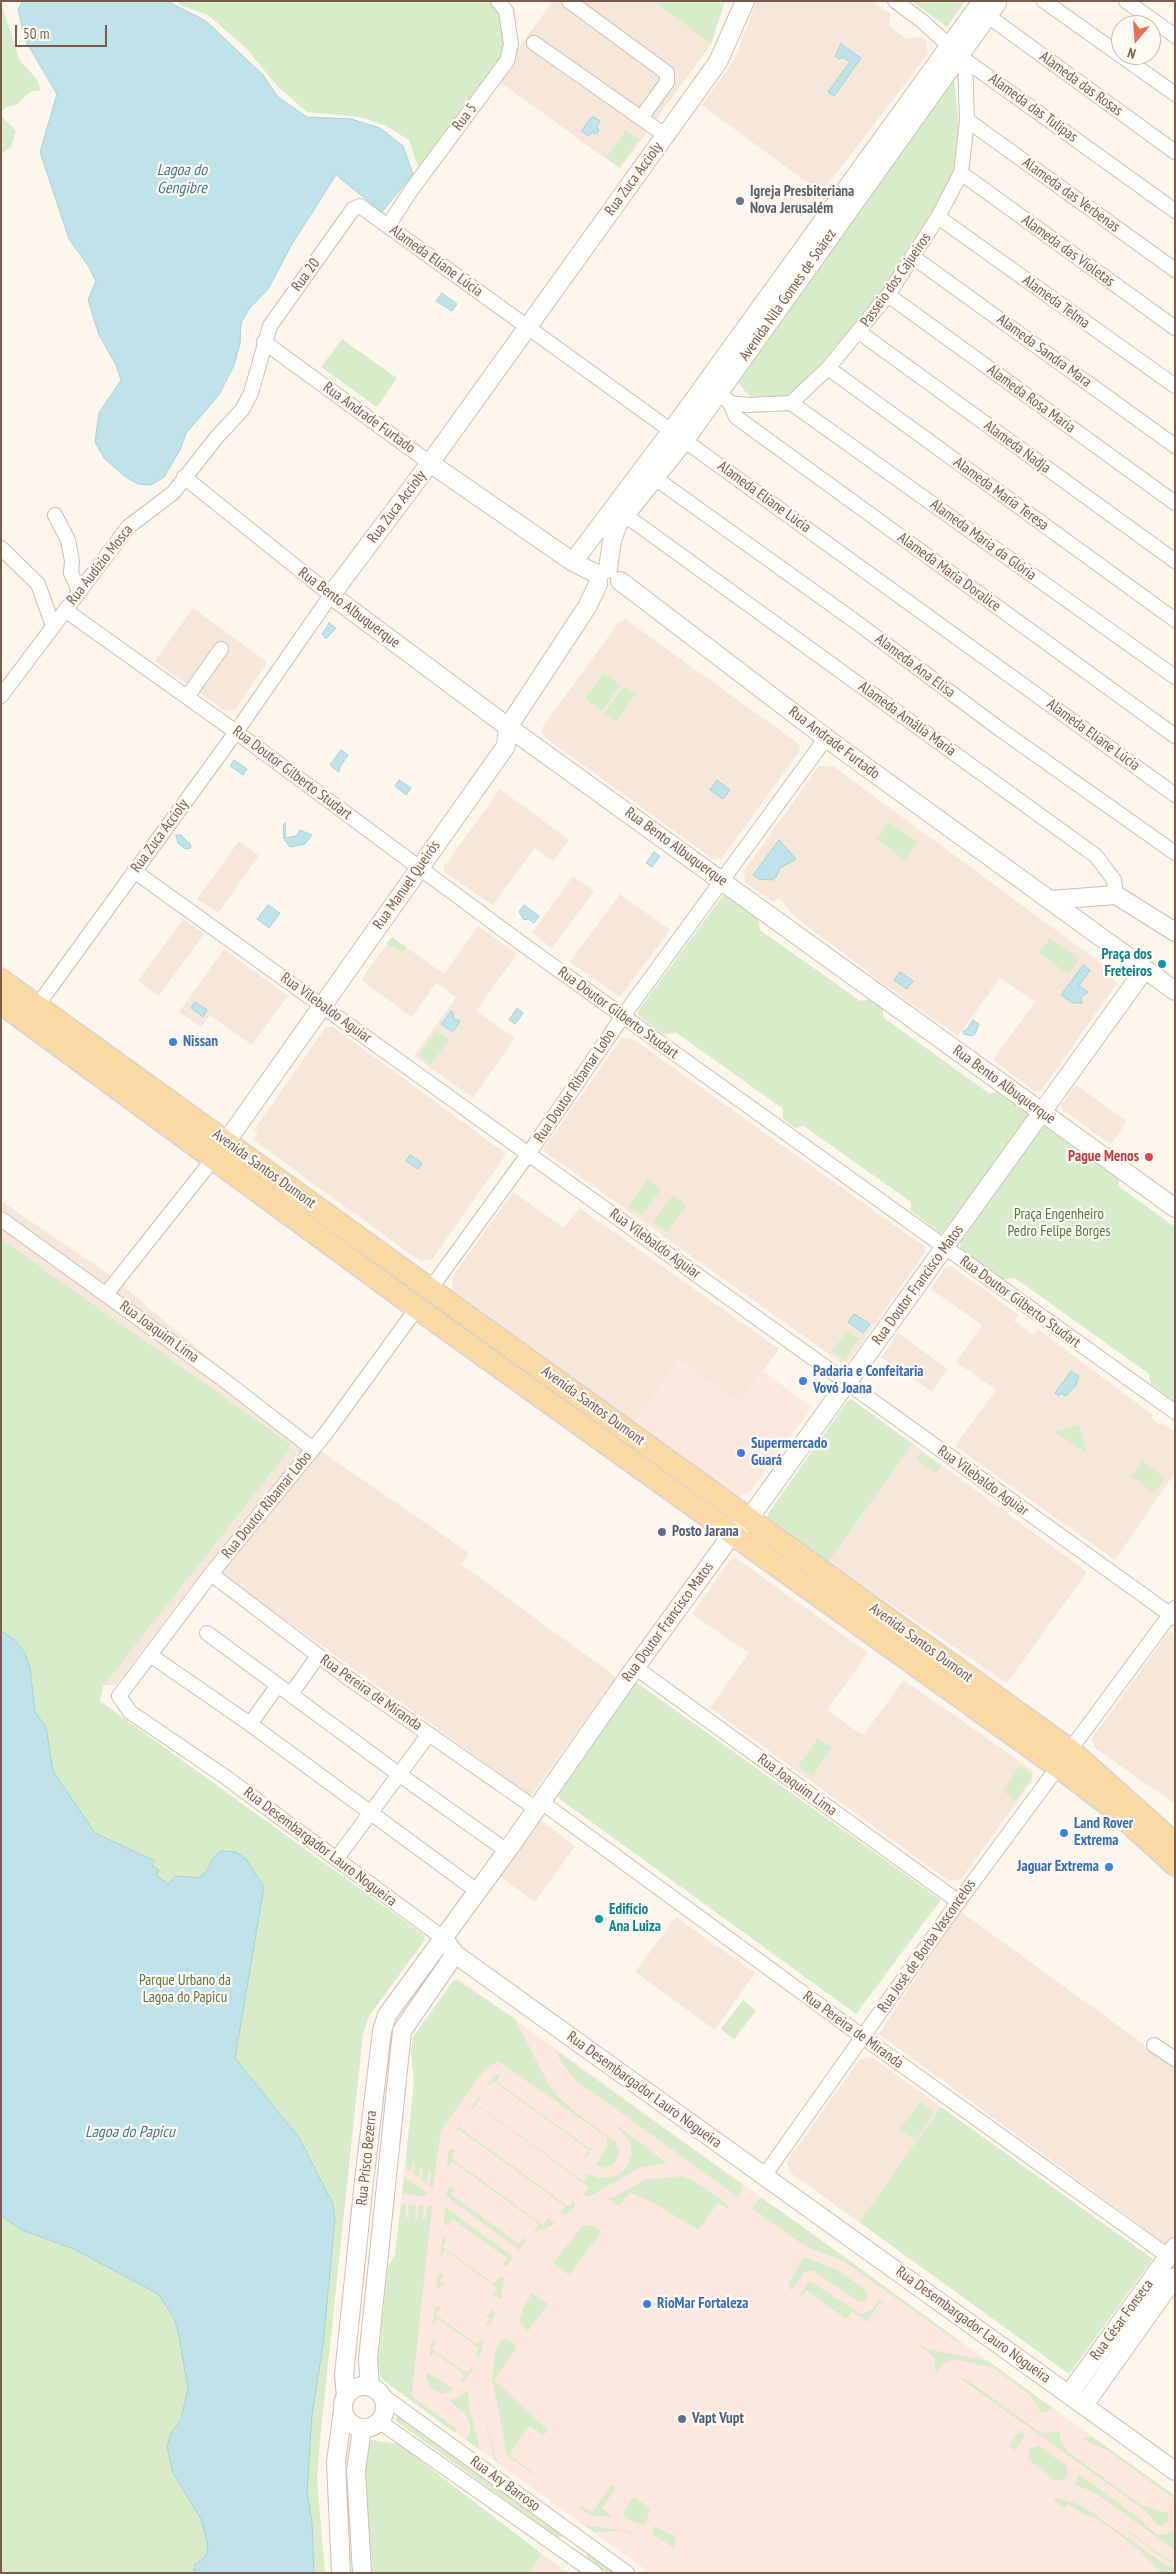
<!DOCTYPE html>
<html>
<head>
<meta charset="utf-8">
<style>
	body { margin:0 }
	#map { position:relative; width:1176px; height:2574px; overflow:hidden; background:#fdf6ec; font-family:"PT Sans Narrow",sans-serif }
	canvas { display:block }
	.frame { position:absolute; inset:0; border:2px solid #7a5c4d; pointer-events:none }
	.north { position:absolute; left:1111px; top:15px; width:50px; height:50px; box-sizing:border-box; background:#fffaf3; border:1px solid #cabbb1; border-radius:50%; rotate:198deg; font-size:14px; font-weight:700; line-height:20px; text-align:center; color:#7a5c4d }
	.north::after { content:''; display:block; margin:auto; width:18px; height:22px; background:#e76f51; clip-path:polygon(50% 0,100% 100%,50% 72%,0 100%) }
	.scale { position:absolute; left:15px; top:25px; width:92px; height:22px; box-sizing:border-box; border:2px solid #7a5c4d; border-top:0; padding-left:6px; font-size:15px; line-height:18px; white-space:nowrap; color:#7a5c4d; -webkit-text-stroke:4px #fffaf3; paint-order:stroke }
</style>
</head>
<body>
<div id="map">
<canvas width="1176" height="2574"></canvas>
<div class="frame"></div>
<div class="north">N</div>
<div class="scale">50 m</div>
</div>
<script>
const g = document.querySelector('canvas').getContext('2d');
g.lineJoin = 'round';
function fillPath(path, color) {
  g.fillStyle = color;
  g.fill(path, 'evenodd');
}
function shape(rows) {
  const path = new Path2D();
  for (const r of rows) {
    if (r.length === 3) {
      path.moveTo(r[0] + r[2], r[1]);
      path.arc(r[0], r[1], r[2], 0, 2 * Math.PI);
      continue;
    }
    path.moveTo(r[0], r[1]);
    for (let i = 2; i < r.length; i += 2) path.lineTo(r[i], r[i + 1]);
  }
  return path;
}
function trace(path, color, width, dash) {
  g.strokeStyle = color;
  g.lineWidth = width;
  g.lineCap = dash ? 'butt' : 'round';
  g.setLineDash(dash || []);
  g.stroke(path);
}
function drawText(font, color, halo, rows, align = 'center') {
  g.font = font + ' "PT Sans Narrow",sans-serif';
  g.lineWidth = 4.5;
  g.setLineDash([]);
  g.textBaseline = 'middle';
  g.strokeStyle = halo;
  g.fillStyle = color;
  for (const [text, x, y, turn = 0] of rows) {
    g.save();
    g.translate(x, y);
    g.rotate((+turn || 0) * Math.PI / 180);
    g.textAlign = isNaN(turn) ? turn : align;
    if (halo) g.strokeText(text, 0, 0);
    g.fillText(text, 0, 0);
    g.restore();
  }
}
const residential = shape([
	[553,1,653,1,711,44,620,169,496,79],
	[757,1,872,1,890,14,889,26,907,39,921,37,926,41,928,54,821,193,702,105,735,58],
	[193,608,267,662,235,710,225,711,155,661],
	[625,619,799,744,800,751,721,859,713,859,543,736,542,728,619,622],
	[819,766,833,766,1117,975,1113,980,1117,983,1041,1091,1033,1090,993,1060,1035,1002,1000,978,958,1036,885,985,792,914,779,898,773,902,745,882,744,871],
	[500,789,569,840,553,861,535,848,493,905,444,872,444,867],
	[239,841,259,856,218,913,197,899],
	[573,876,594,891,552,948,532,933],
	[620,894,670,930,620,997,570,962],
	[183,919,204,934,159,996,138,981],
	[478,926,517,954,476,1011,515,1038,473,1098,414,1056,456,997,436,983,412,1017,361,980,392,937,444,974],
	[224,949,288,996,252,1045,210,1015,201,1027,179,1012],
	[332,1026,506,1154,431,1261,427,1259,421,1262,255,1141,254,1138,258,1133,254,1130,326,1027],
	[622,1038,633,1039,925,1247,925,1252,849,1361,840,1362,544,1151,544,1148],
	[1076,1085,1127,1121,1111,1145,1062,1109,1061,1105],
	[513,1192,564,1228,580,1208,779,1349,739,1403,679,1360,635,1422,453,1290,452,1280,455,1273],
	[1,1201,110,1275,315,1447,469,1553,461,1564,616,1677,531,1796,208,1564,116,1685,49,1684,1,1607],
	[951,1266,1019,1315,1014,1321,1034,1335,1038,1329,1153,1415,1151,1418,1160,1425,1162,1423,1175,1432,1175,1473,1115,1560,955,1446,996,1390,956,1362,982,1325,931,1289,945,1268],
	[898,1333,948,1369,932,1392,881,1357],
	[913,1444,1087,1572,1007,1683,828,1562],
	[736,1558,868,1653,827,1710,852,1728,863,1735,904,1680,1033,1771,1032,1781,961,1879,949,1881,710,1708,749,1653,692,1614,730,1560],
	[1172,1632,1175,1634,1175,1804,1095,1748,1092,1738,1168,1633],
	[542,1821,575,1846,535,1902,499,1876,538,1822],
	[960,1911,1175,2067,1175,2251,879,2034],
	[676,1917,755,1973,715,2030,635,1972],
	[872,2057,941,2107,859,2222,789,2172,787,2161,860,2059],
	[542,2554,568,2573,529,2573]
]);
const commercial = shape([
	[679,1360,739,1403,763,1371,812,1407,750,1492,738,1496,635,1422],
	[459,1979,1175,2496,1175,2573,650,2573,383,2380,378,2374,388,2266,395,2255,414,2082,411,2053,413,2037,453,1980]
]);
const green = shape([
	[176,1,490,1,504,23,506,51,420,172,409,140,384,125,360,117,307,112,278,87,247,49,208,15,182,6],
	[653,1,725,1,711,44],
	[912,1,965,1,947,27],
	[1,3,20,61,36,78,41,90,30,92,17,104,5,108,1,113],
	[954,76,961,149,957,169,934,213,898,269,847,340,793,395,771,398,749,396,735,379],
	[1,116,16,131,11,147,1,154],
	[626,130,639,139,619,167,606,158],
	[342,339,397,378,377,407,321,367],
	[604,673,621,685,602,711,585,699],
	[624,686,635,695,616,722,604,713],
	[889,822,918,842,905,860,877,840],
	[724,894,758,917,760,930,860,1001,872,999,882,1007,884,1018,990,1094,1000,1091,1026,1109,1028,1116,1025,1121,943,1232,940,1233,911,1211,911,1202,804,1126,795,1128,783,1119,782,1108,677,1033,663,1034,638,1015,638,1011],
	[392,937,406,947,403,952,386,944],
	[1050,938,1079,959,1068,974,1039,953],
	[436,1031,449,1040,431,1064,419,1055],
	[1044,1126,1048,1127,1120,1177,1118,1186,1175,1227,1175,1402,1151,1384,1149,1374,1015,1278,1001,1280,960,1250,961,1238],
	[648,1179,661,1189,642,1215,628,1206],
	[673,1195,687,1205,667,1232,653,1222],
	[1,1239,290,1444,290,1449,103,1686,100,1701,424,1935,425,1940,369,2016,363,2034,320,2440,317,2480,325,2573,1,2573],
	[848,1330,859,1339,844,1360,832,1351],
	[851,1399,913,1444,828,1562,768,1518,767,1515,847,1402],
	[1079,1425,1087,1453,1055,1432],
	[921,1452,941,1466,936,1473,916,1459],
	[1142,1461,1165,1478,1154,1493,1131,1476],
	[636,1682,941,1900,856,2014,557,1797],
	[818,1738,832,1748,812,1776,798,1766],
	[1020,1766,1033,1776,1016,1800,1003,1791],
	[455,1979,515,2019,549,2085,558,2096,574,2111,616,2142,620,2153,613,2165,604,2168,595,2165,607,2148,607,2137,499,2062,491,2065,483,2072,441,2130,433,2188,429,2185,431,2173,428,2173,427,2184,421,2179,422,2167,420,2167,419,2178,413,2174,414,2162,412,2162,411,2172,405,2168,414,2082,411,2053,413,2037],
	[743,2000,756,2010,734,2040,721,2029],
	[555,2050,740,2183,743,2189,738,2197,578,2082,563,2065],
	[500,2074,497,2082,590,2149,596,2142,586,2158,584,2157,589,2150,493,2081,486,2087,494,2075],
	[479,2096,481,2097,476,2104,583,2181,588,2174,600,2178,614,2177,621,2173,628,2165,632,2153,630,2141,614,2123,667,2163,639,2168,590,2196,587,2196,584,2194,589,2187,476,2105,469,2111],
	[920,2102,934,2113,915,2140,900,2129],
	[941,2107,1153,2259,1069,2374,859,2222],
	[463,2120,459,2127,569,2207,574,2200,575,2207,566,2214,560,2213,565,2206,458,2129,452,2135],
	[452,2148,455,2151,451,2158,543,2225,548,2218,555,2224,536,2232,534,2231,539,2224,453,2162,447,2168,448,2153],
	[404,2176,426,2192,425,2197,402,2194],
	[682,2176,693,2180,729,2206,728,2209,718,2203,698,2230,659,2206,630,2192,619,2206,610,2199,645,2180],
	[454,2187,451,2194,519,2244,524,2237,525,2242,519,2250,446,2196,448,2188],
	[762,2198,806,2229,962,2343,956,2341,845,2262,805,2246,752,2208,756,2202],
	[401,2204,406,2204,406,2217,408,2218,409,2205,416,2205,415,2220,417,2220,418,2205,424,2206,423,2217,426,2218,427,2206,432,2206,412,2393,415,2399,456,2428,455,2433,383,2380,377,2370,388,2266,395,2255],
	[445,2207,513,2257,508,2265,502,2266,507,2258,452,2219,447,2226,444,2223],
	[583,2225,594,2226,602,2231,569,2275,553,2263],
	[443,2237,447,2240,442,2246,494,2284,500,2277,504,2278,501,2299,493,2295,497,2288,445,2250,440,2257],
	[804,2257,838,2270,867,2291,867,2299,864,2302,858,2301,812,2270,805,2272,792,2290,790,2289,789,2282],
	[441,2273,444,2274,439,2281,487,2316,493,2309,495,2313,490,2325,485,2326,490,2319,442,2284,436,2291,438,2275],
	[810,2281,859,2313,865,2313,873,2309,879,2300,883,2303,879,2304,867,2322,852,2311,846,2319,806,2290,801,2297,800,2294],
	[532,2293,548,2304,528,2331,519,2321,524,2306],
	[435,2306,441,2308,436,2315,477,2344,484,2338,480,2357,475,2355,479,2348,438,2319,433,2325],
	[504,2338,516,2345,516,2349,494,2380,547,2429,547,2432,543,2435,530,2426,509,2454,558,2492,507,2455,492,2378,495,2353,500,2341],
	[435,2340,437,2342,432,2349,466,2373,472,2367,472,2371,463,2382,461,2381,465,2375,434,2352,429,2359,431,2343],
	[913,2340,928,2349,988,2361,1052,2408,1048,2412,1042,2413,1029,2394,994,2368,955,2359,944,2363,937,2372,935,2371,935,2358],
	[427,2372,453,2389,452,2391,441,2394,431,2388,426,2378],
	[957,2376,966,2379,1038,2431,1049,2433,1059,2431,1062,2444,1068,2452,1141,2505,1168,2513,1168,2522,1162,2526,1158,2525,1143,2509],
	[468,2390,469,2406,480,2450,466,2440,471,2429,467,2416,449,2400,460,2397],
	[480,2398,496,2459,503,2467,495,2461],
	[398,2415,562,2533,562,2537,557,2537,396,2421,395,2418],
	[998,2416,1025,2435,1015,2450,1009,2446,1019,2432],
	[1091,2436,1175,2496,1175,2499,1107,2450,1082,2439],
	[371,2440,399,2444,542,2554,529,2573,372,2573,365,2471,368,2443],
	[1039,2446,1067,2466,1068,2475,1064,2480,1054,2480,1028,2459,1029,2449],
	[1079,2474,1140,2519,1156,2534,1165,2535,1175,2529,1175,2550,1094,2492,1075,2485],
	[611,2485,615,2489,602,2508,611,2515,610,2517,590,2515,576,2505,592,2512],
	[634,2497,650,2508,646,2523,639,2524,624,2518,623,2512],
	[1056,2497,1083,2506,1164,2564,1175,2568,1175,2573,1162,2573,1139,2550,1098,2519,1083,2514,1068,2504,1065,2508,1054,2501],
	[1087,2501,1161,2555,1175,2563,1165,2560],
	[584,2525,627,2531,642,2541,624,2531,594,2532],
	[655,2526,675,2537,674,2548,652,2534,652,2530],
	[589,2552,618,2573,607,2573,587,2559,586,2554]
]);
const water = shape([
	[23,1,167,1,206,21,263,75,278,97,307,117,351,119,380,128,403,146,413,174,382,212,336,175,292,244,268,289,249,309,241,323,240,344,234,365,219,395,186,433,180,450,164,477,151,485,138,484,123,475,104,458,95,442,99,413,121,380,116,365,99,335,88,300,96,281,89,267,69,239,40,152,57,94,25,40,18,9,23,1],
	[841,44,861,58,834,96,828,92,850,62,843,57,839,59,835,56,841,44],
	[594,117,600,121,597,126,599,131,595,134,592,132,589,136,581,131,591,118,594,117],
	[442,293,457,304,452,311,436,301,442,293],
	[329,623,336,628,326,639,322,634,329,623],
	[341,750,348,755,340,767,339,772,330,765,341,750],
	[234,760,247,769,243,775,230,766,234,760],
	[399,780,411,788,406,795,395,786,399,780],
	[717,780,730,790,723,799,710,790,717,780],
	[285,823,286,838,296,836,300,830,312,835,305,844,290,847,284,839,283,826,285,823],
	[176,835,181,835,190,844,191,848,185,849,178,843,176,835],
	[779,840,796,859,780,868,776,877,772,880,759,879,753,875,779,840],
	[654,852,660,856,652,867,646,863,654,852],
	[268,905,280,913,269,928,257,919,268,905],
	[524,905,539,916,534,923,528,919,524,920,519,912,524,905],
	[1083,965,1090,970,1079,986,1088,992,1081,997,1082,1003,1073,1003,1061,995,1083,965],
	[900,972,913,981,907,989,894,980,900,972],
	[195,1002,207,1010,203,1017,191,1008,195,1002],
	[517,1008,523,1013,515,1024,509,1020,517,1008],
	[451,1011,453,1012,454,1019,460,1021,453,1032,441,1024,451,1011],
	[973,1020,979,1024,975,1034,972,1036,964,1034,963,1031,967,1029,973,1020],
	[410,1155,422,1163,418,1169,406,1161,410,1155],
	[854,1314,870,1324,863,1333,848,1322,854,1314],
	[1071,1371,1079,1376,1076,1385,1066,1396,1061,1393,1059,1396,1055,1393,1071,1371],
	[1,1631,15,1640,25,1653,30,1668,35,1712,46,1727,53,1771,95,1833,155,1861,152,1866,159,1870,156,1875,168,1884,176,1876,198,1878,205,1873,214,1857,221,1851,236,1852,247,1860,264,1887,235,2058,300,2139,333,2204,335,2219,323,2345,312,2415,307,2492,312,2523,314,2573,194,2573,194,2565,205,2557,208,2548,207,2541,201,2519,173,2473,167,2446,171,2433,181,2419,188,2389,178,2331,173,2317,159,2295,147,2288,74,2249,22,2230,1,2216,1,1631]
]);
const minor = shape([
	[569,1,667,73,667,82,641,118],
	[895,1,922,21,965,60,1175,211],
	[1044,1,1175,94],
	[1126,1,1175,36],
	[988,16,1175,152],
	[534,43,665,135],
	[967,120,1175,270],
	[961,173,1175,328],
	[938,217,1175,386],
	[388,226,412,189,507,61,511,44,506,11,498,1],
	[913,257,1175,446],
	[888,295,1175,503],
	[859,332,1175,561],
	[264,342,430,463],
	[828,368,1175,620],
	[725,398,730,403,748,405,791,403,828,368,888,295,938,217,961,173,967,120,965,60],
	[730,403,736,417,1175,736],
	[791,403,1175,677],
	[655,478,856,622,1001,730,1175,853],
	[55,515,68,540,72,561,71,573,79,591],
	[625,515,1096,856,1114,880,1116,895],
	[1,548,38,584,53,626],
	[65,610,236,732,521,943,1175,1412],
	[1,696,128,527,173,493,216,438,242,410,251,393,270,326,353,209,360,206,1175,795],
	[187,697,221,649],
	[134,871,1175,1618],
	[37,1006,236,732,331,595,184,477],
	[1,1219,220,1377,313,1449],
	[431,1288,529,1153,623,1016,826,738],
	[107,1293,214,1158],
	[417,1308,326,1433,211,1574,119,1696,130,1712,224,1776,443,1938],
	[211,1574,348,1678,535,1808],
	[207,1633,400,1775,507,1851],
	[150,1655,250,1724,477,1891],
	[636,1668,959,1902],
	[291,1694,318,1656],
	[250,1724,278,1685],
	[1070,1750,1175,1608],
	[540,1801,863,2037,1168,2256],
	[337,1858,429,1734],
	[1154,2045,1175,2059],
	[764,2176,956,1905,1058,1767],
	[383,2396,627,2573],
	[380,2422,595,2573]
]);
const tertiary = shape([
	[745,1,718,62,430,463,331,595,508,727,1175,1208],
	[430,463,573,562,599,575],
	[573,562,672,430,982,1],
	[608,569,612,540,618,524,685,440,997,3,994,1],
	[620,581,826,738,1175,991],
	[1050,900,1116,895,1175,932],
	[219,1152,506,746,508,727,587,607,598,584],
	[443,1938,455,1954,1175,2471],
	[364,2407,21],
	[370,2387,368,2359,402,2031,455,1954],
	[1069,2394,1175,2247],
	[346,2397,344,2375,364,2181,382,2031,387,2015,507,1851,629,1676,725,1544,756,1509,1145,969],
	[1084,2405,1175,2277],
	[341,2573,336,2461,343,2411],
	[362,2573,356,2471,362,2429]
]);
const primary = shape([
	[1,980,1070,1750,1175,1844],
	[1,1003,417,1308,1076,1780,1116,1811,1175,1865]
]);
const markers = [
	[740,201,5,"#6b7280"],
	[1162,964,5,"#0f9aa8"],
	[173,1042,5,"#3f7fe0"],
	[1149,1157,5,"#e0444e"],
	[803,1381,5,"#3f7fe0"],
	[741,1453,5,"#3f7fe0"],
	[662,1532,5,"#5c6f8a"],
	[1064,1833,5,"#3f7fe0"],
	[1109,1867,5,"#3f7fe0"],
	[599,1919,5,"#0f9aa8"],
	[647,2304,5,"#3f7fe0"],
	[682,2419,5,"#5c6f8a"]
];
const streetNames = [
	["Alameda das Rosas",1081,84,36],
	["Alameda das Tulipas",1033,108,36],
	["Rua 5",465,117,-53],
	["Rua Zuca Accioly",634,179,-54],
	["Alameda das Verbenas",1071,195,36],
	["Alameda das Violetas",1068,251,36],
	["Alameda Eliane Lúcia",436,261,36],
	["Rua 20",306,275,-54],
	["Passeio dos Cajueiros",896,280,-55],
	["Avenida Nila Gomes de Soárez",788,295,-55],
	["Alameda Telma",1056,302,36],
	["Alameda Sandra Mara",1044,351,36],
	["Alameda Rosa Maria",1031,399,36],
	["Rua Andrade Furtado",369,418,36],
	["Alameda Nadja",1017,447,36],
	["Alameda Maria Teresa",1001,494,36],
	["Alameda Eliane Lúcia",764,497,36],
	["Rua Zuca Accioly",397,507,-53],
	["Alameda Maria da Glória",983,540,36],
	["Rua Audízio Mosca",100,565,-52],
	["Alameda Maria Doralice",949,572,36],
	["Rua Bento Albuquerque",349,608,37],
	["Alameda Ana Elisa",915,666,37],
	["Alameda Amália Maria",907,719,36],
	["Alameda Eliane Lúcia",1093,735,36],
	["Rua Andrade Furtado",834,743,37],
	["Rua Doutor Gilberto Studart",292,773,37],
	["Rua Zuca Accioly",160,836,-54],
	["Rua Bento Albuquerque",676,847,36],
	["Rua Manuel Queirós",407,885,-55],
	["Rua Vilebaldo Aguiar",326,1008,36],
	["Rua Doutor Gilberto Studart",618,1013,36],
	["Rua Bento Albuquerque",1004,1085,36],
	["Rua Doutor Ribamar Lobo",575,1086,-56],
	["Avenida Santos Dumont",264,1169,36],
	["Rua Vilebaldo Aguiar",655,1244,36],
	["Rua Doutor Francisco Matos",918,1285,-54],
	["Rua Doutor Gilberto Studart",1020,1302,36],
	["Rua Joaquim Lima",159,1332,36],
	["Avenida Santos Dumont",593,1406,36],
	["Rua Vilebaldo Aguiar",983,1481,36],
	["Rua Doutor Ribamar Lobo",267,1505,-51],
	["Rua Doutor Francisco Matos",668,1622,-54],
	["Avenida Santos Dumont",921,1643,36],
	["Rua Pereira de Miranda",371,1693,35],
	["Rua Joaquim Lima",797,1785,36],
	["Rua Desembargador Lauro Nogueira",320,1847,37],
	["Rua José de Borba Vasconcelos",927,1946,-55],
	["Rua Pereira de Miranda",853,2030,36],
	["Rua Desembargador Lauro Nogueira",644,2090,36],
	["Rua Prisco Bezerra",367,2158,-84],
	["Rua César Fonseca",1122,2320,-54],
	["Rua Desembargador Lauro Nogueira",973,2325,36],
	["Rua Ary Barroso",505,2484,36]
];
const worshipNames = [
	["Igreja Presbiteriana",750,192],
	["Nova Jerusalém",750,209]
];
const cultureNames = [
	["Praça dos",1152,955],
	["Freteiros",1152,972],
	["Edifício",609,1910,"left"],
	["Ana Luiza",609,1927,"left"]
];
const shopNames = [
	["Nissan",183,1042],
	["Padaria e Confeitaria",813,1372],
	["Vovó Joana",813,1389],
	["Supermercado",751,1444],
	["Guará",751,1461],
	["Land Rover",1074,1824],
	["Extrema",1074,1841],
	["Jaguar Extrema",1099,1867,"right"],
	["RioMar Fortaleza",657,2304]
];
const healthNames = [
	["Pague Menos",1139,1157]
];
const parkNames = [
	["Praça Engenheiro",1059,1215],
	["Pedro Felipe Borges",1059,1232],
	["Parque Urbano da",185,1981],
	["Lagoa do Papicu",185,1998]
];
const serviceNames = [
	["Posto Jarana",672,1532],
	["Vapt Vupt",692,2419]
];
const waterNames = [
	["Lagoa do",182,170],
	["Gengibre",182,188],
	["Lagoa do Papicu",130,2132]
];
fillPath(residential, '#f5e8da');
fillPath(commercial, '#fde8e0');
fillPath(green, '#d8ecc9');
fillPath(water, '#bfe3e8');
trace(water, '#a5d3da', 1);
trace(minor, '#d1beb0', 16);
trace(tertiary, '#d1beb0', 20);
trace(primary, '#dad1cd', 24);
trace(minor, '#fff', 14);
trace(tertiary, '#fff', 18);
trace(primary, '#fbd9a5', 21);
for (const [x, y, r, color] of markers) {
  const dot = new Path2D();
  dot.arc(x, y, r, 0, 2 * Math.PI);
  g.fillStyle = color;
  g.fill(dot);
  trace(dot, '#fffaf3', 2);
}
drawText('15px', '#7a5c4d', '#fffaf3', streetNames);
drawText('bold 15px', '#5b616d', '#fffaf3', worshipNames, 'left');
drawText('bold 15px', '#0d838f', '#fffaf3', cultureNames, 'right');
drawText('bold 15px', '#366cbe', '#fffaf3', shopNames, 'left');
drawText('bold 15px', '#be3a42', '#fffaf3', healthNames, 'right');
drawText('15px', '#537a41', '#fffaf3', parkNames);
drawText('bold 15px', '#4e5e75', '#fffaf3', serviceNames, 'left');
drawText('italic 16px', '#437c86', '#fffaf3', waterNames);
</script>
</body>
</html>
